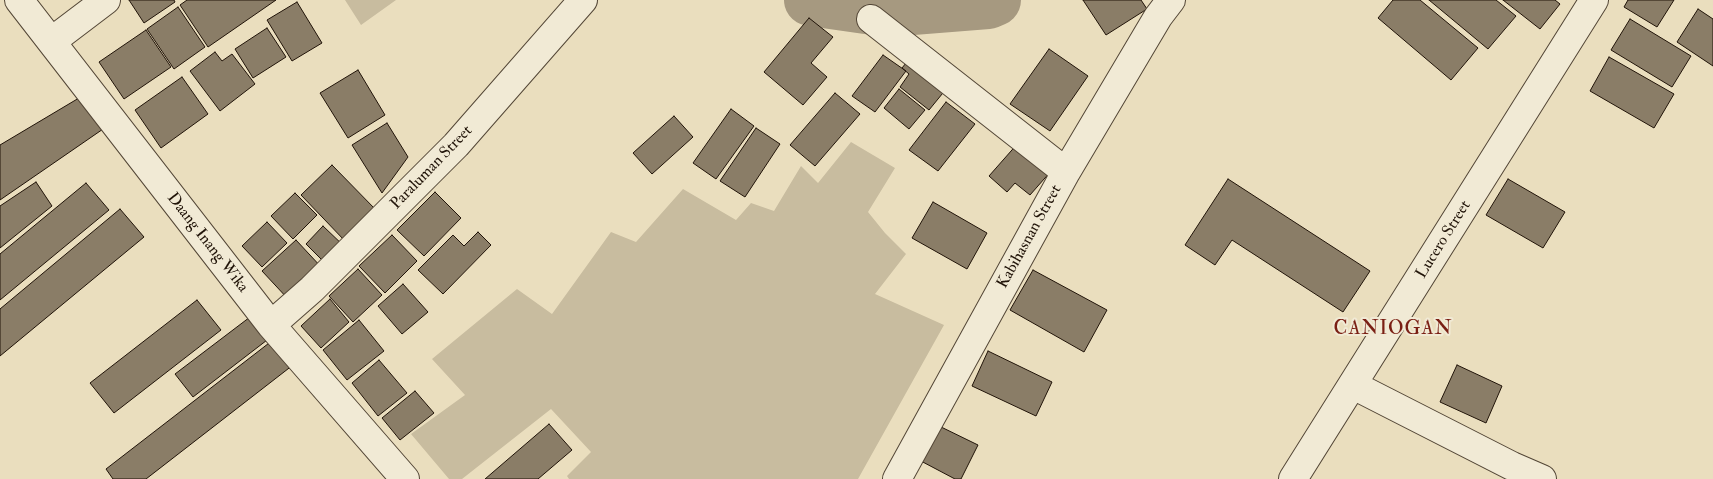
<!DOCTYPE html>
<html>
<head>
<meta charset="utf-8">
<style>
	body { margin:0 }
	canvas { display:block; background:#eadebe }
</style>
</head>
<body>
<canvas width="1713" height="479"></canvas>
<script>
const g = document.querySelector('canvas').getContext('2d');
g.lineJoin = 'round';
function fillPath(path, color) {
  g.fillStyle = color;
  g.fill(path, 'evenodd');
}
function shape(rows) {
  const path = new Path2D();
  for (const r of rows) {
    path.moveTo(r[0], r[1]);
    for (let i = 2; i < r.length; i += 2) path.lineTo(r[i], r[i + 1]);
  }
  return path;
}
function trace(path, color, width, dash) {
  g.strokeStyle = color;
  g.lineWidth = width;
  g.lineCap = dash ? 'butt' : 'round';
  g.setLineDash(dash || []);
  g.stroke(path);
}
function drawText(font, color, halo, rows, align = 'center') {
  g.font = font + ' "IM FELL Double Pica",serif';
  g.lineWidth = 4;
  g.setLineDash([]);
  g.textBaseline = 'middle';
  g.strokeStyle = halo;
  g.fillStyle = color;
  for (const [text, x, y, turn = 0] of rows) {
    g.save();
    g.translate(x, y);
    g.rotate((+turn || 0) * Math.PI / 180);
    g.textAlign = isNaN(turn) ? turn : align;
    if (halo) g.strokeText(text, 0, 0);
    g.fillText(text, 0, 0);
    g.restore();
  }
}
const green = shape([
	[345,0,396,0,361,25],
	[851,142,895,168,868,212,885,233,906,254,875,294,944,325,858,479,569,479,567,476,591,452,551,409,462,479,449,479,411,434,465,395,432,359,517,289,552,314,611,232,636,242,683,189,736,220,751,203,774,211,801,166,818,183]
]);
const river = shape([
	[810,0,887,11,988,3,995,0]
]);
const building = shape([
	[129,0,174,0,175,2,144,23,129,0],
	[187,0,276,0,208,47,180,5,187,0],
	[1083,0,1141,0,1147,9,1106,35,1083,0],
	[1393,0,1420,0,1478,48,1451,80,1378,18,1393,0],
	[1429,0,1496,0,1516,16,1488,49,1429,0],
	[1503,0,1555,0,1560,4,1540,29,1503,0],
	[1628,0,1674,0,1657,27,1624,7,1628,0],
	[297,2,322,43,292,61,267,20,297,2],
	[178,7,205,47,174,69,147,29,178,7],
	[1698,9,1713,19,1713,66,1677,42,1698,9],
	[809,18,833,37,811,63,827,77,803,105,764,72,809,18],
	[1630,19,1691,56,1672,87,1611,50,1630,19],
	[267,28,286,57,253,78,235,49,267,28],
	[146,30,171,67,124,99,99,62,146,30],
	[1049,49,1088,76,1050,131,1010,104,1049,49],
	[215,52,222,61,232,54,255,84,220,111,190,71,215,52],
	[883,55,906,71,875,112,852,96,883,55],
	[1609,57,1674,94,1654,128,1590,91,1609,57],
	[910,58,947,88,929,110,900,87,909,74,902,68,910,58],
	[358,70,385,115,348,138,320,93,358,70],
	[182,77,208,114,161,148,135,110,182,77],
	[899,89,925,110,909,129,884,108,899,89],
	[835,93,860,114,815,166,790,145,835,93],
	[84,95,106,127,0,200,0,145,84,95],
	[946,102,975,124,938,171,909,150,946,102],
	[731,109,754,126,716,179,693,163,731,109],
	[674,116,693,137,652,174,633,153,674,116],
	[387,123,408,157,382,193,352,145,387,123],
	[756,128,780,144,745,197,720,181,756,128],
	[1019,142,1052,170,1030,195,1015,183,1007,192,989,176,1019,142],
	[332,165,376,210,345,241,301,195,332,165],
	[1228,179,1370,271,1343,312,1232,240,1215,265,1185,245,1228,179],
	[1508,179,1565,212,1543,248,1486,215,1508,179],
	[36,182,52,206,0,248,0,206,36,182],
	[86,183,109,210,0,300,0,254,86,183],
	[435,192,461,218,424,256,397,230,435,192],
	[295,193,317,215,293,239,271,216,295,193],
	[933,202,987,233,967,269,912,238,933,202],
	[120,209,144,237,0,356,0,309,120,209],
	[267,222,287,243,262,267,242,246,267,222],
	[323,226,346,248,328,266,306,244,323,226],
	[478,232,491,245,443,294,418,270,453,235,464,246,478,232],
	[392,235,417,261,385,293,359,266,392,235],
	[296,240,323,269,289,300,262,271,296,240],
	[358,269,382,295,353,322,329,296,358,269],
	[1033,270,1107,310,1084,352,1010,310,1033,270],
	[403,284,428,312,402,334,378,306,403,284],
	[330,299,349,322,321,348,301,326,330,299],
	[197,300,221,330,114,413,90,383,197,300],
	[254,314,271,337,193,397,175,374,254,314],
	[359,320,384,351,347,380,323,350,359,320],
	[273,340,293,365,146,479,113,479,106,469,273,340],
	[988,351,1052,382,1036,416,972,386,988,351],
	[379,360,407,393,378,416,352,383,379,360],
	[1457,365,1502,386,1486,423,1440,402,1457,365],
	[415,391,434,413,400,440,382,418,415,391],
	[549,424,572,450,538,479,485,479,549,424],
	[937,425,978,445,961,479,955,479,919,460,937,425]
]);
const minor = shape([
	[19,0,271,325,405,479],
	[871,19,1066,172],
	[52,41,106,0],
	[271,325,312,289,456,145,583,0],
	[1353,385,1512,466,1542,479],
	[897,479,1066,172,1158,17,1171,0],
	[1293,479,1594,0]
]);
const streetNames = [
	["Paraluman Street",432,168,-46],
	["Kabihasnan Street",1030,237,-61],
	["Lucero Street",1444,240,-58],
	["Daang Inang Wika",207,243,52]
];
const quarterNames = [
	["CANIOGAN",1393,330]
];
fillPath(green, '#c8bc9f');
trace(river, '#a69980', 52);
fillPath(building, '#8a7d67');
trace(building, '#211409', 1);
trace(minor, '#534636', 30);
trace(minor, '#f1ead5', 28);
drawText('16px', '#211409', '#f1ead5', streetNames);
g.letterSpacing = '1px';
drawText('19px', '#7a1f14', '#f1ead5', quarterNames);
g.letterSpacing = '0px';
</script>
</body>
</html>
